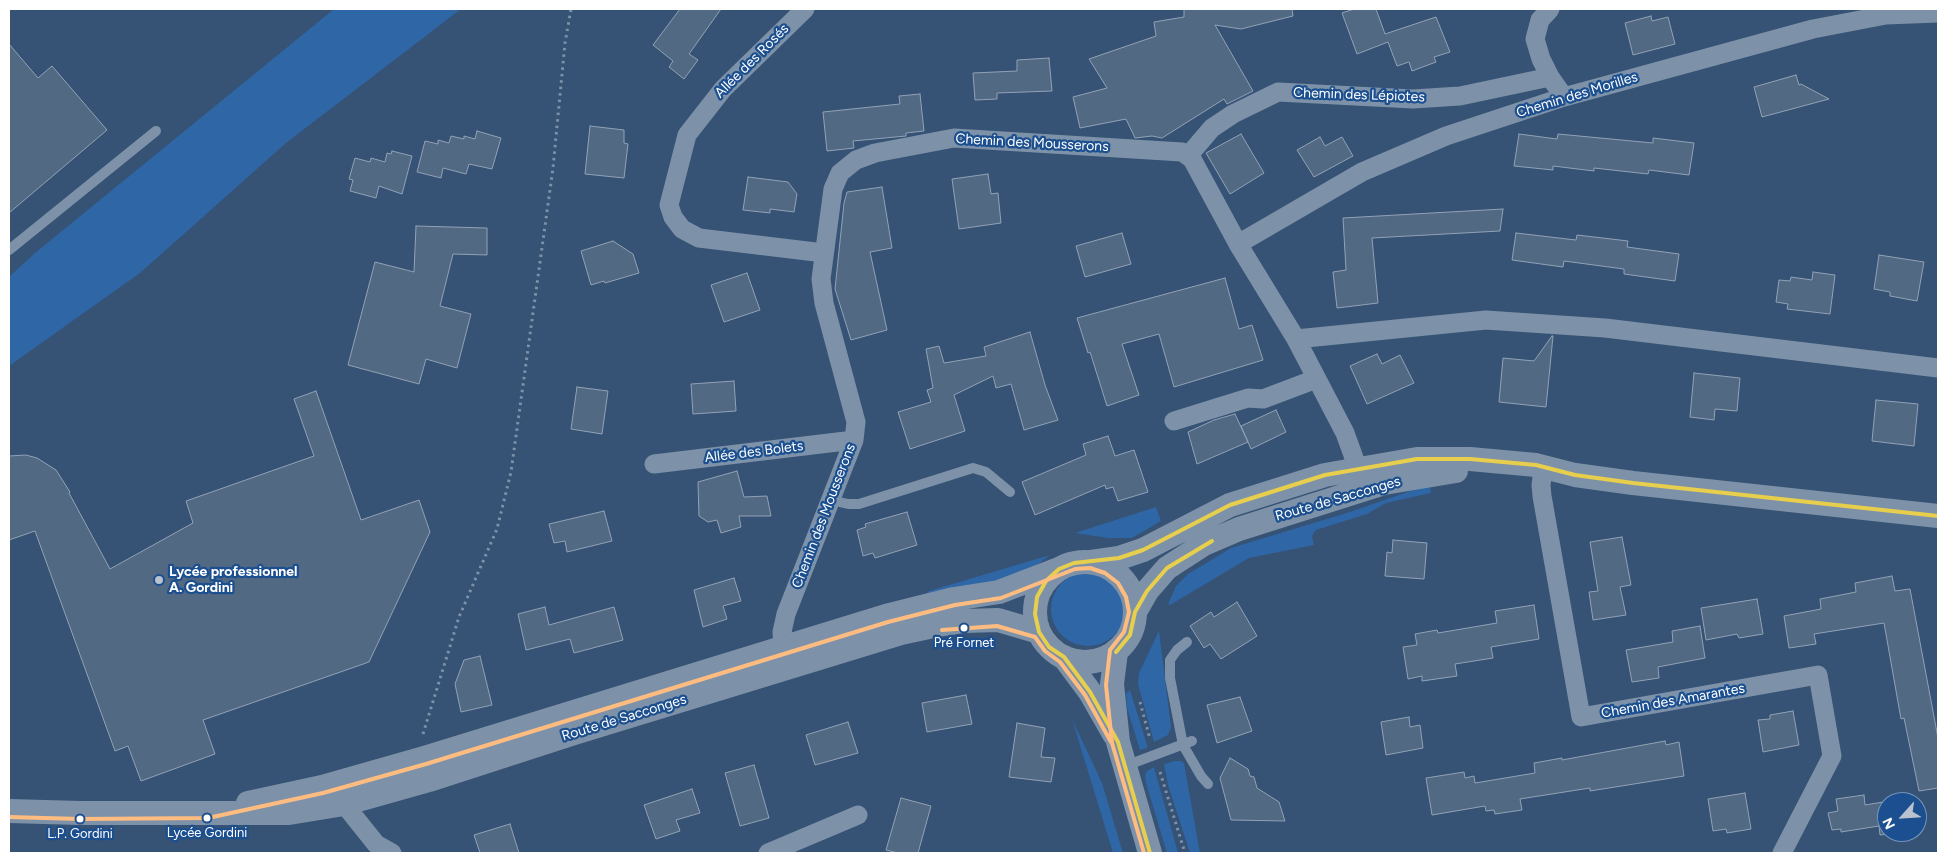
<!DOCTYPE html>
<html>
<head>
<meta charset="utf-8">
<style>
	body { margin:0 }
	#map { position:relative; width:1947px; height:862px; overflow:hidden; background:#365274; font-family:Figtree,sans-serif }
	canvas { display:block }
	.frame { position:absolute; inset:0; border:10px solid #fff; pointer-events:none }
	.north { position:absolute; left:1877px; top:792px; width:50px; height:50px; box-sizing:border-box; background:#1b4f8f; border:1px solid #7695bc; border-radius:50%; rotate:244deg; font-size:14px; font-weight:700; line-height:20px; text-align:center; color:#fff }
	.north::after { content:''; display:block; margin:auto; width:18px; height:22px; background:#b9c2ce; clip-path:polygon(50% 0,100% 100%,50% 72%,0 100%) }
</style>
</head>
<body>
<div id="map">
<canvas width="1947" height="862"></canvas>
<div class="frame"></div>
<div class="north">N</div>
</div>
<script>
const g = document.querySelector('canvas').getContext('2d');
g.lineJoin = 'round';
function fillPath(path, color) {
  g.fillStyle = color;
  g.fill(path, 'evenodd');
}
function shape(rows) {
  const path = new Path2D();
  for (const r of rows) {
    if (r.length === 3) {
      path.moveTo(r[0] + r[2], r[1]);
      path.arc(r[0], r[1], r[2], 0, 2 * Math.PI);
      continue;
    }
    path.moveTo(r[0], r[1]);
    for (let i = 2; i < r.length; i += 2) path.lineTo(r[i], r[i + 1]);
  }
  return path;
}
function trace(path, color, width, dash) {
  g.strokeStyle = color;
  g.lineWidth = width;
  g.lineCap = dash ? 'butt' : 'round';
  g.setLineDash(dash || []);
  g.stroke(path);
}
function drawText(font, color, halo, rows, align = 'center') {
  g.font = font + ' Figtree,sans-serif';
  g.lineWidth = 4.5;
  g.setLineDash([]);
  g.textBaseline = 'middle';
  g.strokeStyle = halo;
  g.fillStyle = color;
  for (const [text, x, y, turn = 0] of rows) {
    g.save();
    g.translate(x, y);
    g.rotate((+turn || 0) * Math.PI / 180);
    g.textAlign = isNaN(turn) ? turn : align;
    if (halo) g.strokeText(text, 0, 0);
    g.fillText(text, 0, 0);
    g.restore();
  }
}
const green = shape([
	[334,9,461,9,286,143,140,273,9,366,9,277,35,253],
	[1430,486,1431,493,1386,503,1367,514,1316,530,1312,536,1314,545,1249,558,1170,605,1168,604,1176,586,1188,574,1231,548,1350,512,1416,489],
	[1156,507,1161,521,1132,538,1108,538,1075,533],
	[1050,555,1037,565,1004,581,927,597,927,593,929,591],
	[1088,609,37],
	[1159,631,1171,727,1168,735,1154,742,1138,684,1139,673],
	[1130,690,1147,745,1147,748,1140,750,1127,708,1126,693],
	[1072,719,1102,783,1123,853,1113,853],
	[1175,761,1181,761,1184,763,1200,853,1190,853,1168,785,1164,764],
	[1154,767,1178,853,1167,853,1146,783,1145,776,1147,771]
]);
const building = shape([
	[680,9,721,9,689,54,698,60,684,79,669,67,673,61,653,45,680,9],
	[1184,9,1292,9,1293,16,1241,29,1215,25,1253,91,1227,104,1224,99,1162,138,1152,136,1135,138,1126,119,1080,128,1073,97,1107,88,1089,59,1156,36,1154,22,1184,17,1184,9],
	[1354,9,1376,9,1385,34,1436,17,1450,52,1434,57,1436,62,1412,71,1409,62,1397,66,1388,42,1357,54,1342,13,1354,9],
	[1651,16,1652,21,1668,17,1675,44,1633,55,1625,23,1651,16],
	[9,44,38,78,52,66,107,130,9,213,9,44],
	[1049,58,1052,91,997,93,997,99,975,100,973,73,1017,71,1017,60,1049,58],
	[1796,75,1799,85,1801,84,1829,99,1762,117,1754,87,1796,75],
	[920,94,924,131,906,133,906,136,853,141,854,148,827,151,823,112,900,104,899,96,920,94],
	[590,126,624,130,624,143,628,144,624,178,585,174,590,126],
	[477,131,501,138,492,169,469,164,466,174,443,168,441,178,417,172,425,141,438,144,438,140,449,143,451,136,464,139,464,136,475,139,477,131],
	[1241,134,1264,173,1230,194,1206,153,1241,134],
	[1519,134,1557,139,1558,134,1653,143,1653,138,1694,143,1689,175,1649,170,1648,174,1594,168,1594,171,1553,166,1553,170,1514,166,1519,134],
	[1320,137,1325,146,1342,137,1353,156,1314,177,1297,150,1320,137],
	[392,151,412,156,402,194,379,186,376,198,350,191,353,180,349,179,355,158,370,162,371,158,385,162,387,153,391,154,392,151],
	[988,174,991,194,998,193,1001,223,959,229,952,179,988,174],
	[748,177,788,182,797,194,794,212,770,209,770,213,743,210,748,177],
	[882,187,892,248,870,252,887,330,851,340,835,289,844,203,847,192,882,187],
	[1503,209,1500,231,1372,238,1378,303,1337,308,1333,272,1346,270,1343,218,1503,209],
	[416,226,487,228,487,255,453,254,440,306,471,314,457,368,426,359,419,384,348,365,375,262,414,272,416,226],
	[1122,233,1131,264,1085,277,1076,246,1122,233],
	[1516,233,1576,240,1577,235,1603,238,1628,241,1627,247,1679,254,1675,281,1624,274,1624,269,1564,261,1563,267,1512,260,1516,233],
	[613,241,633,254,639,273,605,283,604,281,591,285,581,251,613,241],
	[1879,255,1924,262,1917,301,1890,296,1890,292,1874,289,1879,255],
	[1813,272,1835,275,1830,314,1787,309,1788,304,1776,302,1779,280,1790,281,1791,277,1812,280,1813,272],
	[747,273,760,310,724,322,711,285,747,273],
	[1225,278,1239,329,1252,325,1263,360,1174,387,1159,334,1122,344,1139,395,1107,406,1090,352,1088,353,1077,318,1225,278],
	[1030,332,1045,385,1058,420,1024,430,1011,384,996,388,993,376,954,395,965,431,910,449,898,412,931,402,927,390,933,388,926,349,939,346,944,363,986,356,984,347,1030,332],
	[1552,336,1553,336,1546,407,1499,402,1503,358,1534,361,1552,336],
	[1377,354,1382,364,1400,355,1414,383,1367,404,1350,366,1377,354],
	[1694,373,1740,378,1737,411,1715,409,1714,420,1690,417,1694,373],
	[734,381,736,411,693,414,691,384,734,381],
	[577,387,608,391,602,434,571,429,577,387],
	[316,391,361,520,419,500,430,532,369,662,203,720,215,754,141,781,128,746,115,751,35,531,9,540,9,456,26,455,37,458,56,470,70,492,69,493,110,569,193,523,186,501,314,456,294,399,316,391],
	[1876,400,1918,404,1914,446,1872,441,1876,400],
	[1276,410,1286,432,1251,449,1241,426,1276,410],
	[1235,414,1248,442,1197,464,1188,432,1214,420,1235,414],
	[1108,436,1115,456,1134,450,1148,492,1118,501,1113,487,1106,489,1105,485,1035,515,1022,482,1086,455,1083,444,1108,436],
	[737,471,744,497,767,496,771,516,739,516,741,527,721,533,717,520,708,522,699,516,698,482,737,471],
	[604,511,612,541,567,552,565,541,554,543,549,524,604,511],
	[907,512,917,545,875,558,873,553,863,556,857,530,866,527,865,524,907,512],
	[1622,537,1631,585,1620,587,1626,615,1593,620,1589,592,1598,591,1590,542,1622,537],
	[1393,540,1427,543,1424,579,1385,576,1387,552,1392,553,1393,540],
	[1892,576,1895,591,1910,589,1938,738,1938,788,1919,791,1904,718,1901,719,1884,623,1814,634,1816,644,1789,648,1784,616,1821,609,1820,599,1856,592,1855,583,1892,576],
	[734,578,741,601,723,606,727,619,703,627,694,590,734,578],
	[1757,599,1763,634,1739,638,1737,634,1706,640,1701,608,1757,599],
	[1237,602,1257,636,1221,659,1210,644,1204,648,1190,626,1211,612,1214,617,1237,602],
	[1534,605,1539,639,1491,647,1493,658,1455,664,1457,676,1422,681,1422,676,1408,679,1403,647,1417,645,1415,634,1437,630,1438,633,1497,623,1495,611,1534,605],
	[545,607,549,625,614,607,623,640,574,653,570,639,526,650,518,614,545,607],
	[1700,626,1705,658,1658,667,1659,678,1632,682,1626,650,1673,642,1672,631,1700,626],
	[480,656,492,705,461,712,455,684,464,660,480,656],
	[966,695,972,724,927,732,922,703,966,695],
	[1240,697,1252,731,1217,743,1207,705,1240,697],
	[1793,711,1799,745,1763,752,1758,720,1770,719,1770,715,1793,711],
	[1409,717,1410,727,1420,725,1423,748,1386,755,1381,722,1409,717],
	[848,722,858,753,815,765,806,735,848,722],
	[1017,723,1045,728,1041,757,1055,758,1051,782,1009,777,1017,723],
	[1665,741,1666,745,1679,742,1684,776,1590,791,1590,788,1520,799,1522,810,1495,814,1494,810,1486,811,1485,806,1432,815,1426,778,1464,772,1465,778,1474,776,1475,783,1535,773,1534,763,1562,758,1562,760,1665,741],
	[1230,758,1248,769,1250,776,1254,777,1257,788,1279,802,1285,821,1231,820,1220,778,1230,758],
	[754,765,769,818,740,826,725,773,754,765],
	[692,789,700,813,676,820,680,831,656,839,644,805,692,789],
	[1745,793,1751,829,1727,833,1726,829,1713,831,1708,799,1745,793],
	[1864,795,1865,805,1913,797,1914,802,1887,802,1887,832,1906,832,1880,835,1879,826,1841,832,1841,829,1832,830,1828,813,1838,811,1836,799,1864,795],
	[901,798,931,806,918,853,898,853,886,850,901,798],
	[510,824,519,853,480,853,474,835,510,824]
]);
const path = shape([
	[1140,702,1150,739],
	[423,734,459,617,497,529,511,472,553,168,565,43,571,9],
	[1160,772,1185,853]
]);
const service = shape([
	[9,250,156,131],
	[831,500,848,504,859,504,973,468,986,472,1010,492],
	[1187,642,1177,650,1170,660,1170,678,1183,745,1201,776,1208,784],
	[1125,766,1192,741]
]);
const minor = shape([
	[805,9,723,89,687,135,669,205,673,217,682,229,699,238,824,253],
	[1550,77,1541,59,1535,39,1540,20,1550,9],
	[1188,156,1212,128,1233,114,1278,92,1413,99,1460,96,1550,77,1564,97],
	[1238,244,1362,172,1446,136,1564,97,1813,29,1886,15,1938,13],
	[1296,339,1486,320,1605,328,1938,368],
	[1174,421,1248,398,1263,399,1316,379],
	[654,464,854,440],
	[1542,477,1541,485,1542,496,1581,717,1818,675,1832,756,1782,853],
	[783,649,782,632,786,614,854,440,856,422,824,303,821,279,833,189,840,173,856,160,875,153,954,138,1182,152,1192,159,1238,244,1296,339,1345,433,1358,469],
	[335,797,344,804,376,844,392,853],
	[768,853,858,815]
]);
const tertiary = shape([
	[1091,562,1119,558,1143,550,1230,505,1325,475,1417,459,1470,459,1536,465,1575,475,1633,483,1938,516],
	[1085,612,50],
	[1135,612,1147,591,1167,568,1204,544,1239,529,1384,483,1456,471],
	[1116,652,1112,684,1118,742,1150,853],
	[1064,657,1090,692,1114,734],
	[248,803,322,787,424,758,886,616,954,599,999,592,1059,569],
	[9,811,80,813,289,813,344,804,429,780,574,733,901,633,938,625,964,621,998,620,1039,632]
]);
const bus1 = shape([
	[1116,652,1130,635,1135,612,1147,591,1167,568,1212,541],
	[1150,853,1118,742,1090,692,1064,657,1049,647,1039,632,1035,614,1037,597,1046,581,1059,569,1074,563,1119,558,1143,550,1230,505,1325,475,1417,459,1470,459,1536,465,1575,475,1633,483,1938,516]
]);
const bus2 = shape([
	[942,630,997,626,1035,637,1045,651,1060,662,1085,695,1111,742],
	[9,817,80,819,208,818,323,793,426,764,888,622,955,605,1001,598,1075,569,1090,568,1105,573,1118,583,1126,597,1129,612,1124,632,1110,650,1106,685,1112,743,1144,853]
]);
const markers = [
	[159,580,5,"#b9c2ce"],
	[964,628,4.5,"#fff"],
	[207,818,4.5,"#fff"],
	[80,819,4.5,"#fff"]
];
const busNames = [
	["Pré Fornet",964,643],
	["Lycée Gordini",207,833],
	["L.P. Gordini",80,834]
];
const streetNames = [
	["Allée des Rosés",752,61,-45],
	["Chemin des Lépiotes",1359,95,2],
	["Chemin des Morilles",1577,95,-17],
	["Chemin des Mousserons",1032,143,3],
	["Allée des Bolets",754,452,-7],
	["Route de Sacconges",1338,499,-16],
	["Chemin des Mousserons",824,516,-69],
	["Chemin des Amarantes",1673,701,-10],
	["Route de Sacconges",624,718,-17]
];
const poiNames = [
	["Lycée professionnel",169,572],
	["A. Gordini",169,588]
];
fillPath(green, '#2f66a5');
fillPath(building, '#526984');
trace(building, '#92a2b6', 1);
trace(path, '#7d92a8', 3, [2.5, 4]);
trace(service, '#7d92a8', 10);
trace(minor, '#7d92a8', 19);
trace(tertiary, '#7d92a8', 24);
trace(bus1, '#e7cf4d', 4);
trace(bus2, '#ffbc80', 4);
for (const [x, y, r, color] of markers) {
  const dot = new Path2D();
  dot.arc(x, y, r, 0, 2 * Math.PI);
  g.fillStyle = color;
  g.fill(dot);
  trace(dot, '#1b4f8f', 2);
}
drawText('13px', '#fff', '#1b4f8f', busNames);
drawText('14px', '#fff', '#1b4f8f', streetNames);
drawText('bold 14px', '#fff', '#1b4f8f', poiNames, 'left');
</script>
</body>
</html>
